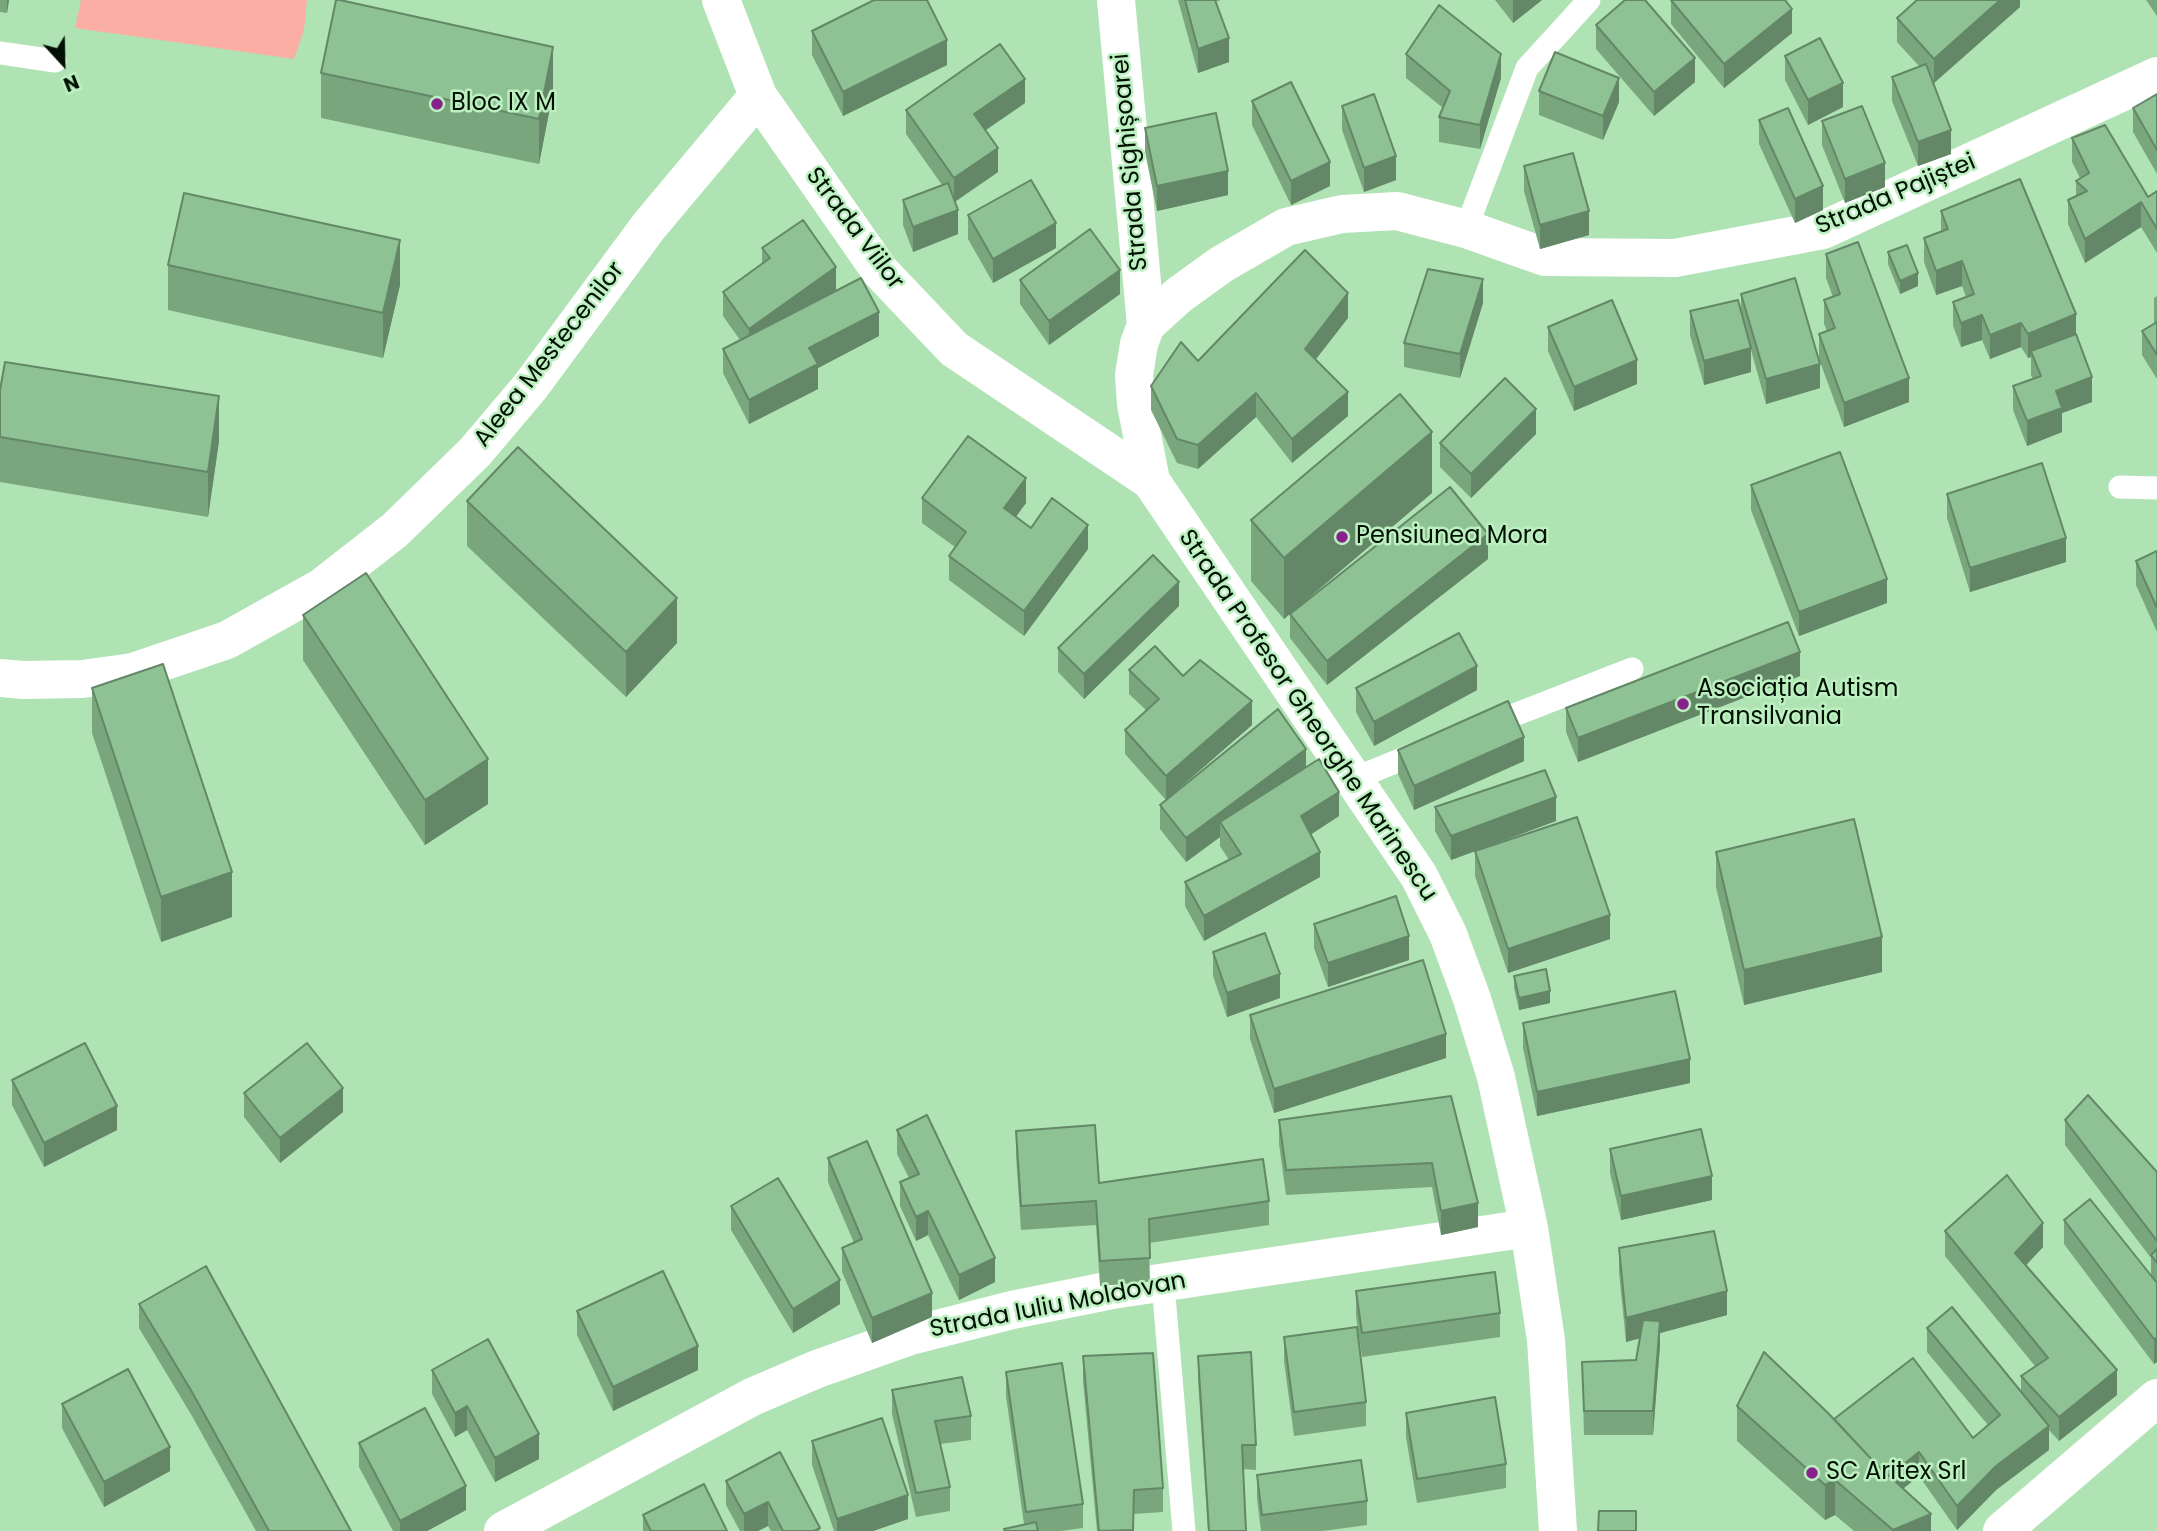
<!DOCTYPE html>
<html>
<head>
<meta charset="utf-8">
<style>
	body { margin:0 }
	#map { position:relative; width:2157px; height:1531px; overflow:hidden; background:#afe3b3; font-family:Poppins,sans-serif }
	canvas { display:block }
	.north { position:absolute; left:28px; top:28px; width:70px; height:70px; -webkit-text-stroke:5px #bcf0c0; paint-order:stroke; rotate:158deg; font-size:19px; font-weight:700; line-height:28px; text-align:center; color:#011003 }
	.north::after { content:''; display:block; margin:auto; width:24px; height:32px; background:#011003; clip-path:polygon(50% 0,100% 100%,50% 72%,0 100%) }
</style>
</head>
<body>
<div id="map">
<canvas width="2157" height="1531"></canvas>
<div class="north">N</div>
</div>
<script>
const g = document.querySelector('canvas').getContext('2d');
g.lineJoin = 'round';
function fillPath(path, color) {
  g.fillStyle = color;
  g.fill(path, 'evenodd');
}
function shape(rows) {
  const path = new Path2D();
  for (const r of rows) {
    path.moveTo(r[0], r[1]);
    for (let i = 2; i < r.length; i += 2) path.lineTo(r[i], r[i + 1]);
  }
  return path;
}
function trace(path, color, width, dash) {
  g.strokeStyle = color;
  g.lineWidth = width;
  g.lineCap = dash ? 'butt' : 'round';
  g.setLineDash(dash || []);
  g.stroke(path);
}
function drawText(font, color, halo, rows, align = 'center') {
  g.font = font + ' Poppins,sans-serif';
  g.lineWidth = 5;
  g.setLineDash([]);
  g.textBaseline = 'middle';
  g.strokeStyle = halo;
  g.fillStyle = color;
  for (const [text, x, y, turn = 0] of rows) {
    g.save();
    g.translate(x, y);
    g.rotate((+turn || 0) * Math.PI / 180);
    g.textAlign = isNaN(turn) ? turn : align;
    if (halo) g.strokeText(text, 0, 0);
    g.fillText(text, 0, 0);
    g.restore();
  }
}
const green = shape([
	[81,0,307,0,304,30,294,59,75,28]
]);
const lane = shape([
	[0,53,55,61],
	[1466,229,1527,68,1589,0],
	[2120,487,2157,488],
	[1486,726,1632,669],
	[1353,779,1425,750],
	[1163,1284,1184,1531]
]);
const street = shape([
	[721,0,758,96,880,271,954,349,1151,481],
	[1116,0,1146,325],
	[0,678,23,680,82,679,133,672,227,640,322,587,395,530,475,452,530,387,649,226,758,96],
	[503,1531,752,1397,817,1369,910,1336,1012,1310,1112,1290,1529,1228],
	[1558,1531,1546,1340,1529,1228,1496,1077,1472,999,1448,934,1419,876,1151,481,1136,404,1134,375,1139,344,1146,325,1179,295,1222,264,1286,227,1342,214,1397,211,1466,229,1545,257,1675,258,1823,230,2157,76],
	[2002,1531,2157,1398]
]);
const wall = shape([
	[0,0,9,0,7,13,0,12],
	[1178,0,1221,0,1216,2,1229,62,1198,73],
	[1495,0,1542,0,1513,23],
	[1671,0,1792,33,1724,88,1671,24],
	[2020,0,2020,7,1934,83,1951,154,1918,166,1892,101,1892,77,1919,66,1897,42,1897,18],
	[2146,0,2157,0,2157,16],
	[1596,25,1695,82,1654,116,1596,49],
	[812,31,947,65,843,116,812,55],
	[1406,54,1501,78,1480,149,1439,142,1439,117,1443,108,1406,78],
	[1785,56,1843,107,1808,125,1785,80],
	[321,73,553,92,539,164,321,118],
	[1539,91,1619,102,1603,140,1539,115],
	[2157,94,2157,174,2133,132,2133,108],
	[1252,101,1330,186,1291,205,1252,125],
	[1025,103,986,130,998,172,955,202,958,234,913,252,903,225,903,200,942,185,906,134,906,110],
	[1342,106,1396,180,1364,192,1342,130],
	[1759,120,1823,210,1795,223,1759,144],
	[1822,121,1885,187,1845,203,1822,145],
	[1145,128,1228,195,1157,211,1145,152],
	[2072,138,2148,197,2157,191,2157,253,2141,227,2085,263,2068,224,2068,200,2076,196,2076,181,2080,178,2072,162],
	[1524,166,1589,235,1540,249,1524,191],
	[1941,211,2076,335,2092,402,2062,413,2062,432,2027,446,2013,410,2013,386,2033,379,2031,375,2031,357,2028,358,2021,347,1990,359,1982,340,1961,347,1953,326,1953,302,1966,297,1962,286,1936,295,1924,262,1924,238,1941,232],
	[968,215,1056,248,993,283,968,239],
	[762,248,836,291,879,336,818,368,818,389,749,424,723,373,723,349,740,340,723,316,723,292,762,263],
	[1888,252,1918,286,1900,294,1888,264],
	[1826,254,1909,402,1844,427,1819,359,1819,334,1827,331,1824,324,1824,300,1833,297,1826,278],
	[168,265,400,285,383,358,168,310],
	[1020,280,1120,294,1049,345,1020,304],
	[1741,294,1820,388,1766,404,1751,350,1751,372,1704,385,1690,335,1690,311,1741,313],
	[2157,296,2157,379,2142,355,2142,331,2154,324,2154,298],
	[1483,303,1460,378,1404,367,1404,343],
	[1348,318,1316,359,1348,416,1292,463,1256,417,1198,469,1177,463,1151,410,1151,386,1198,361],
	[1548,327,1637,384,1574,411,1548,351],
	[0,390,219,441,208,517,0,482],
	[1536,434,1471,498,1440,467,1440,443],
	[1751,485,1887,603,1799,636,1751,510],
	[1432,493,1284,619,1251,581,1251,520],
	[1947,494,2066,562,1970,592,1947,518],
	[922,498,1026,503,1016,517,1031,528,1088,549,1024,636,949,580,949,556,955,547,922,523],
	[467,501,677,643,626,697,467,546],
	[2157,551,2157,632,2136,585,2136,561],
	[1488,559,1327,685,1290,638,1290,614],
	[1179,606,1084,699,1058,672,1058,648],
	[303,615,488,804,425,845,303,660],
	[1129,670,1252,725,1172,794,1306,768,1339,816,1311,834,1320,877,1204,941,1185,906,1185,882,1229,860,1220,846,1220,837,1186,862,1160,829,1160,805,1166,800,1125,754,1125,730,1146,710,1129,694],
	[1800,676,1578,762,1566,732,1566,708],
	[92,688,232,917,161,942,92,733],
	[1356,688,1477,690,1374,746,1356,712],
	[1398,750,1524,761,1414,810,1398,774],
	[1435,807,1556,821,1451,860,1435,831],
	[1475,851,1610,939,1508,973,1475,876],
	[1716,852,1882,972,1744,1005,1716,887],
	[1314,924,1409,960,1328,987,1314,948],
	[1213,952,1280,998,1227,1017,1213,976],
	[1514,976,1550,1003,1519,1010,1514,988],
	[1250,1015,1446,1058,1274,1113,1250,1039],
	[1523,1023,1690,1083,1537,1116,1523,1048],
	[12,1080,117,1130,44,1167,12,1105],
	[244,1093,343,1112,280,1163,244,1117],
	[1451,1096,1478,1227,1441,1235,1432,1187,1286,1195,1279,1144,1279,1120],
	[2065,1120,2157,1172,2157,1362,2154,1364,2064,1244,2064,1220,2151,1276,2151,1258,2065,1145],
	[897,1130,995,1282,959,1300,928,1235,916,1241,900,1206,900,1182,909,1178,897,1154],
	[1016,1131,1099,1183,1269,1201,1269,1225,1149,1243,1150,1282,1100,1286,1096,1225,1021,1230,1016,1155],
	[1610,1149,1712,1200,1621,1220,1610,1173],
	[828,1158,932,1317,872,1343,842,1272,842,1248,854,1243,828,1182],
	[731,1206,840,1304,793,1333,731,1230],
	[1945,1231,2043,1247,2026,1265,2117,1395,2059,1441,2049,1430,2049,1450,1996,1490,1957,1530,1919,1476,1903,1489,1931,1531,1854,1531,1835,1515,1825,1520,1737,1441,1737,1406,1973,1438,1988,1425,1927,1352,1927,1328,2021,1392,2021,1376,2035,1366,1945,1256],
	[1619,1248,1727,1315,1660,1333,1660,1345,1653,1435,1584,1435,1582,1362,1636,1360,1640,1338,1626,1342,1619,1272],
	[1356,1291,1500,1313,1500,1337,1362,1357,1356,1316],
	[139,1304,351,1531,256,1531,192,1416,139,1328],
	[577,1311,698,1370,613,1411,577,1335],
	[1284,1337,1366,1402,1366,1426,1294,1436,1284,1361],
	[1083,1356,1163,1488,1163,1512,1134,1514,1134,1531,1097,1531,1083,1381],
	[1198,1356,1256,1445,1256,1470,1243,1469,1246,1531,1208,1531,1198,1380],
	[432,1370,539,1459,495,1482,467,1430,455,1437,432,1394],
	[1006,1372,1083,1504,1083,1528,1061,1531,1004,1531,1024,1524,1006,1396],
	[892,1390,971,1416,971,1440,940,1444,950,1487,950,1511,916,1517,892,1414],
	[62,1404,170,1471,104,1507,62,1428],
	[1406,1413,1506,1464,1506,1488,1417,1503,1406,1437],
	[812,1441,908,1519,873,1531,834,1531,812,1465],
	[359,1443,466,1510,427,1531,393,1531,359,1467],
	[780,1452,820,1531,771,1531,768,1526,758,1531,740,1531,726,1505,726,1481],
	[1257,1475,1367,1501,1367,1525,1323,1531,1261,1531,1257,1499],
	[643,1515,727,1531,643,1531]
]);
const shadedWall = shape([
	[7,0,9,0,7,13],
	[1513,0,1542,0,1513,23],
	[2000,0,2020,0,2020,7,1934,83,1934,59],
	[1792,9,1792,33,1724,88,1724,64],
	[1229,38,1229,62,1198,73,1198,49],
	[947,40,947,65,843,116,843,92],
	[553,47,553,92,539,164,539,119],
	[1501,54,1501,78,1480,149,1480,125],
	[1695,58,1695,82,1654,116,1654,92],
	[1619,78,1619,102,1603,140,1603,116],
	[1025,79,1025,103,974,138,974,114],
	[1843,83,1843,107,1808,125,1808,100],
	[1951,130,1951,154,1918,166,1918,142],
	[998,148,998,172,954,202,954,178],
	[1396,156,1396,180,1364,192,1364,168],
	[1330,162,1330,186,1291,205,1291,181],
	[1885,163,1885,187,1845,203,1845,179],
	[1228,171,1228,195,1157,211,1157,186],
	[1823,186,1823,210,1795,223,1795,199],
	[2141,202,2141,227,2085,263,2085,239],
	[958,210,958,234,913,252,913,227],
	[1589,211,1589,235,1540,249,1540,225],
	[1056,223,1056,248,993,283,993,259],
	[400,240,400,285,383,358,383,313],
	[1962,261,1962,286,1936,295,1936,271],
	[836,267,836,291,749,353,749,329],
	[1120,270,1120,294,1049,345,1049,321],
	[1918,273,1918,286,1900,294,1900,281],
	[1483,279,1483,303,1460,378,1460,354],
	[1348,293,1348,318,1305,373,1305,349],
	[879,312,879,336,818,368,818,389,749,424,749,400,809,348],
	[2076,314,2076,338,2031,351,2031,357,2028,358,2028,334],
	[1982,315,1982,340,1961,347,1961,323],
	[2021,323,2021,347,1990,359,1990,335],
	[1751,348,1751,372,1704,385,1704,361],
	[1637,360,1637,384,1574,411,1574,387],
	[1820,364,1820,388,1766,404,1766,379],
	[2092,377,2092,402,2062,413,2062,432,2027,446,2027,421,2056,391],
	[1909,378,1909,402,1844,427,1844,403],
	[1348,392,1348,416,1292,463,1292,439],
	[1256,393,1256,417,1198,469,1198,445],
	[219,396,219,441,208,517,208,472],
	[1536,409,1536,434,1471,498,1471,474],
	[1432,432,1432,493,1284,619,1284,558],
	[1026,478,1026,503,1004,532,1004,508],
	[1088,525,1088,549,1024,636,1024,611],
	[1488,534,1488,559,1327,685,1327,661],
	[2066,538,2066,562,1970,592,1970,568],
	[1887,579,1887,603,1799,636,1799,612],
	[1179,582,1179,606,1084,699,1084,674],
	[677,598,677,643,626,697,626,652],
	[1800,652,1800,676,1578,762,1578,738],
	[1477,666,1477,690,1374,746,1374,722],
	[1252,701,1252,725,1166,800,1166,776],
	[1524,737,1524,761,1414,810,1414,786],
	[1306,749,1306,773,1220,822,1220,837,1186,862,1186,838],
	[488,759,488,804,425,845,425,800],
	[1339,792,1339,816,1301,841,1301,816],
	[1556,797,1556,821,1451,860,1451,836],
	[1320,852,1320,877,1204,941,1204,916],
	[232,872,232,917,161,942,161,897],
	[1610,915,1610,939,1508,973,1508,949],
	[1409,936,1409,960,1328,987,1328,963],
	[1882,937,1882,972,1744,1005,1744,970],
	[1280,974,1280,998,1227,1017,1227,993],
	[1550,991,1550,1003,1519,1010,1519,998],
	[1446,1034,1446,1058,1274,1113,1274,1089],
	[1690,1059,1690,1083,1537,1116,1537,1092],
	[343,1088,343,1112,280,1163,280,1138],
	[117,1106,117,1130,44,1167,44,1143],
	[1712,1176,1712,1200,1621,1220,1621,1196],
	[1478,1203,1478,1227,1441,1235,1441,1211],
	[928,1211,928,1235,916,1241,916,1217],
	[2043,1223,2043,1247,2015,1277,2015,1253],
	[995,1258,995,1282,959,1300,959,1275],
	[840,1280,840,1304,793,1333,793,1309],
	[1727,1291,1727,1315,1660,1333,1660,1345,1653,1435,1653,1411,1659,1333,1626,1342,1626,1318],
	[932,1293,932,1317,872,1343,872,1318],
	[2157,1338,2157,1362,2154,1364,2154,1339],
	[698,1346,698,1370,613,1411,613,1387],
	[2117,1370,2117,1395,2059,1441,2059,1417],
	[467,1406,467,1430,455,1437,455,1413],
	[2049,1426,2049,1450,1996,1490,1957,1530,1957,1506,1996,1466],
	[539,1434,539,1459,495,1482,495,1458],
	[170,1447,170,1471,104,1507,104,1482],
	[1919,1452,1919,1476,1887,1501,1887,1477],
	[1835,1480,1835,1515,1825,1520,1825,1485],
	[466,1486,466,1510,427,1531,400,1531,400,1521],
	[908,1495,908,1519,873,1531,837,1531,837,1519],
	[768,1502,768,1526,758,1531,744,1531,744,1514],
	[1931,1514,1931,1531,1893,1531,1893,1530]
]);
const building = shape([
	[336,0,340,0,553,47,539,119,321,73,336,0],
	[874,0,927,0,947,40,843,92,812,31,874,0],
	[1185,0,1215,0,1229,38,1198,49,1185,0],
	[1625,0,1645,0,1695,58,1654,92,1596,25,1625,0],
	[1671,0,1785,0,1792,9,1724,64,1671,0],
	[1917,0,2000,0,1934,59,1897,18,1917,0],
	[1439,5,1501,54,1480,125,1439,117,1450,91,1406,54,1439,5],
	[1820,38,1843,83,1808,100,1785,56,1820,38],
	[1000,44,1025,79,974,114,998,148,954,178,906,110,1000,44],
	[1555,52,1619,78,1603,116,1539,91,1555,52],
	[1926,64,1951,130,1918,142,1892,77,1926,64],
	[1291,82,1330,162,1291,181,1252,101,1291,82],
	[1374,94,1396,156,1364,168,1342,106,1374,94],
	[2157,94,2157,150,2133,108,2157,94],
	[1862,106,1885,163,1845,179,1822,121,1862,106],
	[1788,108,1823,186,1795,199,1759,120,1788,108],
	[1216,113,1228,171,1157,186,1145,128,1216,113],
	[2105,125,2148,197,2157,191,2157,229,2141,202,2085,239,2068,200,2087,191,2076,181,2089,173,2072,138,2105,125],
	[1573,153,1589,211,1540,225,1524,166,1573,153],
	[2020,179,2076,314,2028,334,2021,323,1990,335,1982,315,1961,323,1953,302,1974,294,1962,261,1936,271,1924,238,1948,229,1941,211,2020,179],
	[1031,180,1056,223,993,259,968,215,1031,180],
	[948,183,958,210,913,227,903,200,948,183],
	[184,193,400,240,383,313,168,265,184,193],
	[803,220,836,267,749,329,723,292,770,258,762,248,803,220],
	[1090,229,1120,270,1049,321,1020,280,1090,229],
	[1858,242,1909,378,1844,403,1819,334,1835,328,1824,300,1840,294,1826,254,1858,242],
	[1907,245,1918,273,1900,281,1888,252,1907,245],
	[1305,250,1348,293,1305,349,1348,392,1292,439,1256,393,1198,445,1177,439,1151,386,1181,342,1198,361,1305,250],
	[1428,269,1483,279,1460,354,1404,343,1428,269],
	[861,278,879,312,809,348,818,364,749,400,723,349,861,278],
	[1795,278,1820,364,1766,379,1741,294,1795,278],
	[1612,300,1637,360,1574,387,1548,327,1612,300],
	[1738,300,1751,348,1704,361,1690,311,1738,300],
	[2157,322,2157,355,2142,331,2157,322],
	[2076,334,2092,377,2056,391,2062,408,2027,421,2013,386,2041,376,2031,351,2076,334],
	[5,362,219,396,208,472,0,437,0,390,5,362],
	[1505,378,1536,409,1471,474,1440,443,1505,378],
	[1400,394,1432,432,1284,558,1251,520,1400,394],
	[968,436,1026,478,1004,508,1031,528,1052,498,1088,525,1024,611,949,556,966,532,922,498,968,436],
	[518,447,677,598,626,652,467,501,518,447],
	[1840,452,1887,579,1799,612,1751,485,1840,452],
	[2042,463,2066,538,1970,568,1947,494,2042,463],
	[1450,487,1488,534,1327,661,1290,614,1450,487],
	[2157,551,2157,608,2136,561,2157,551],
	[1153,555,1179,582,1084,674,1058,648,1153,555],
	[366,573,488,759,425,800,303,615,366,573],
	[1788,622,1800,652,1578,738,1566,708,1788,622],
	[1459,633,1477,666,1374,722,1356,688,1459,633],
	[1155,646,1183,676,1200,660,1252,701,1166,776,1125,730,1159,699,1129,670,1155,646],
	[163,664,232,872,161,897,92,688,163,664],
	[1508,701,1524,737,1414,786,1398,750,1508,701],
	[1278,709,1306,749,1186,838,1160,805,1278,709],
	[1319,759,1339,792,1301,816,1320,852,1204,916,1185,882,1241,854,1220,822,1319,759],
	[1545,770,1556,797,1451,836,1435,807,1545,770],
	[1577,817,1610,915,1508,949,1475,851,1577,817],
	[1854,819,1882,937,1744,970,1716,852,1854,819],
	[1396,896,1409,936,1328,963,1314,924,1396,896],
	[1265,933,1280,974,1227,993,1213,952,1265,933],
	[1423,960,1446,1034,1274,1089,1250,1015,1423,960],
	[1546,969,1550,991,1519,998,1514,976,1546,969],
	[1675,991,1690,1059,1537,1092,1523,1023,1675,991],
	[85,1043,117,1106,44,1143,12,1080,85,1043],
	[307,1043,343,1088,280,1138,244,1093,307,1043],
	[2088,1095,2157,1172,2157,1241,2065,1120,2088,1095],
	[1451,1096,1478,1203,1441,1211,1432,1163,1286,1170,1279,1120,1451,1096],
	[927,1115,995,1258,959,1275,928,1211,916,1217,900,1182,919,1174,897,1130,927,1115],
	[1095,1125,1099,1183,1263,1159,1269,1201,1149,1219,1150,1258,1100,1261,1096,1201,1021,1206,1016,1131,1095,1125],
	[1701,1129,1712,1176,1621,1196,1610,1149,1701,1129],
	[867,1141,932,1293,872,1318,842,1248,862,1239,828,1158,867,1141],
	[2007,1175,2043,1223,2015,1253,2117,1370,2059,1417,2021,1376,2048,1358,1945,1231,2007,1175],
	[778,1178,840,1280,793,1309,731,1206,778,1178],
	[2090,1199,2157,1283,2157,1338,2154,1339,2064,1220,2090,1199],
	[1714,1231,1727,1291,1626,1318,1619,1248,1714,1231],
	[2157,1249,2157,1263,2151,1255,2157,1249],
	[206,1266,351,1531,269,1531,192,1392,139,1304,206,1266],
	[663,1271,698,1346,613,1387,577,1311,663,1271],
	[1495,1272,1500,1313,1362,1333,1356,1291,1495,1272],
	[1952,1307,2049,1426,1996,1466,1957,1506,1919,1452,1889,1476,1875,1463,1834,1419,1913,1358,1973,1438,2000,1415,1927,1328,1952,1307],
	[1643,1320,1660,1321,1653,1411,1584,1411,1582,1362,1636,1360,1643,1320],
	[1357,1327,1366,1402,1294,1412,1284,1337,1357,1327],
	[488,1339,539,1434,495,1458,467,1406,455,1413,432,1370,488,1339],
	[1251,1352,1256,1445,1242,1445,1246,1531,1209,1531,1198,1356,1251,1352],
	[1764,1352,1828,1413,1875,1463,1931,1514,1893,1530,1835,1480,1825,1485,1737,1406,1764,1352],
	[1153,1353,1163,1488,1134,1490,1133,1530,1099,1531,1083,1356,1153,1353],
	[1062,1363,1083,1504,1026,1512,1006,1372,1062,1363],
	[128,1369,170,1447,104,1482,62,1404,128,1369],
	[962,1377,971,1416,935,1421,950,1487,916,1493,892,1390,962,1377],
	[1495,1397,1506,1464,1417,1479,1406,1413,1495,1397],
	[425,1408,466,1486,400,1521,359,1443,425,1408],
	[882,1418,908,1495,837,1519,812,1441,882,1418],
	[780,1452,820,1528,814,1531,783,1531,768,1502,744,1514,726,1481,780,1452],
	[1361,1460,1367,1501,1262,1515,1257,1475,1361,1460],
	[704,1484,727,1531,651,1531,643,1515,704,1484],
	[1599,1511,1636,1511,1636,1531,1598,1531,1599,1511],
	[1036,1522,1038,1531,1005,1531,1004,1529,1036,1522]
]);
const markers = [
	[437,104,7,"#87228a"],
	[1342,537,7,"#87228a"],
	[1683,704,7,"#87228a"],
	[1812,1473,7,"#87228a"]
];
const poiNames = [
	["Bloc IX M",451,104],
	["Pensiunea Mora",1356,537],
	["Asociația Autism",1697,690],
	["Transilvania",1697,718],
	["SC Aritex Srl",1826,1473]
];
const streetNames = [
	["Strada Sighișoarei",1131,162,-95],
	["Strada Pajiștei",1896,195,-23],
	["Strada Viilor",854,229,53],
	["Aleea Mestecenilor",550,355,-52],
	["Strada Profesor Gheorghe Marinescu",1307,716,56],
	["Strada Iuliu Moldovan",1058,1306,-11]
];
fillPath(green, '#faaea4');
trace(lane, '#fff', 23);
trace(street, '#fff', 38);
fillPath(wall, '#7aa67e');
fillPath(shadedWall, '#638767');
fillPath(building, '#8ec193');
trace(building, '#638767', 2);
for (const [x, y, r, color] of markers) {
  const dot = new Path2D();
  dot.arc(x, y, r, 0, 2 * Math.PI);
  g.fillStyle = color;
  g.fill(dot);
  trace(dot, '#bcf0c0', 2.5);
}
drawText('24px', '#011003', '#bcf0c0', poiNames, 'left');
drawText('24px', '#011003', '#bcf0c0', streetNames);
</script>
</body>
</html>
